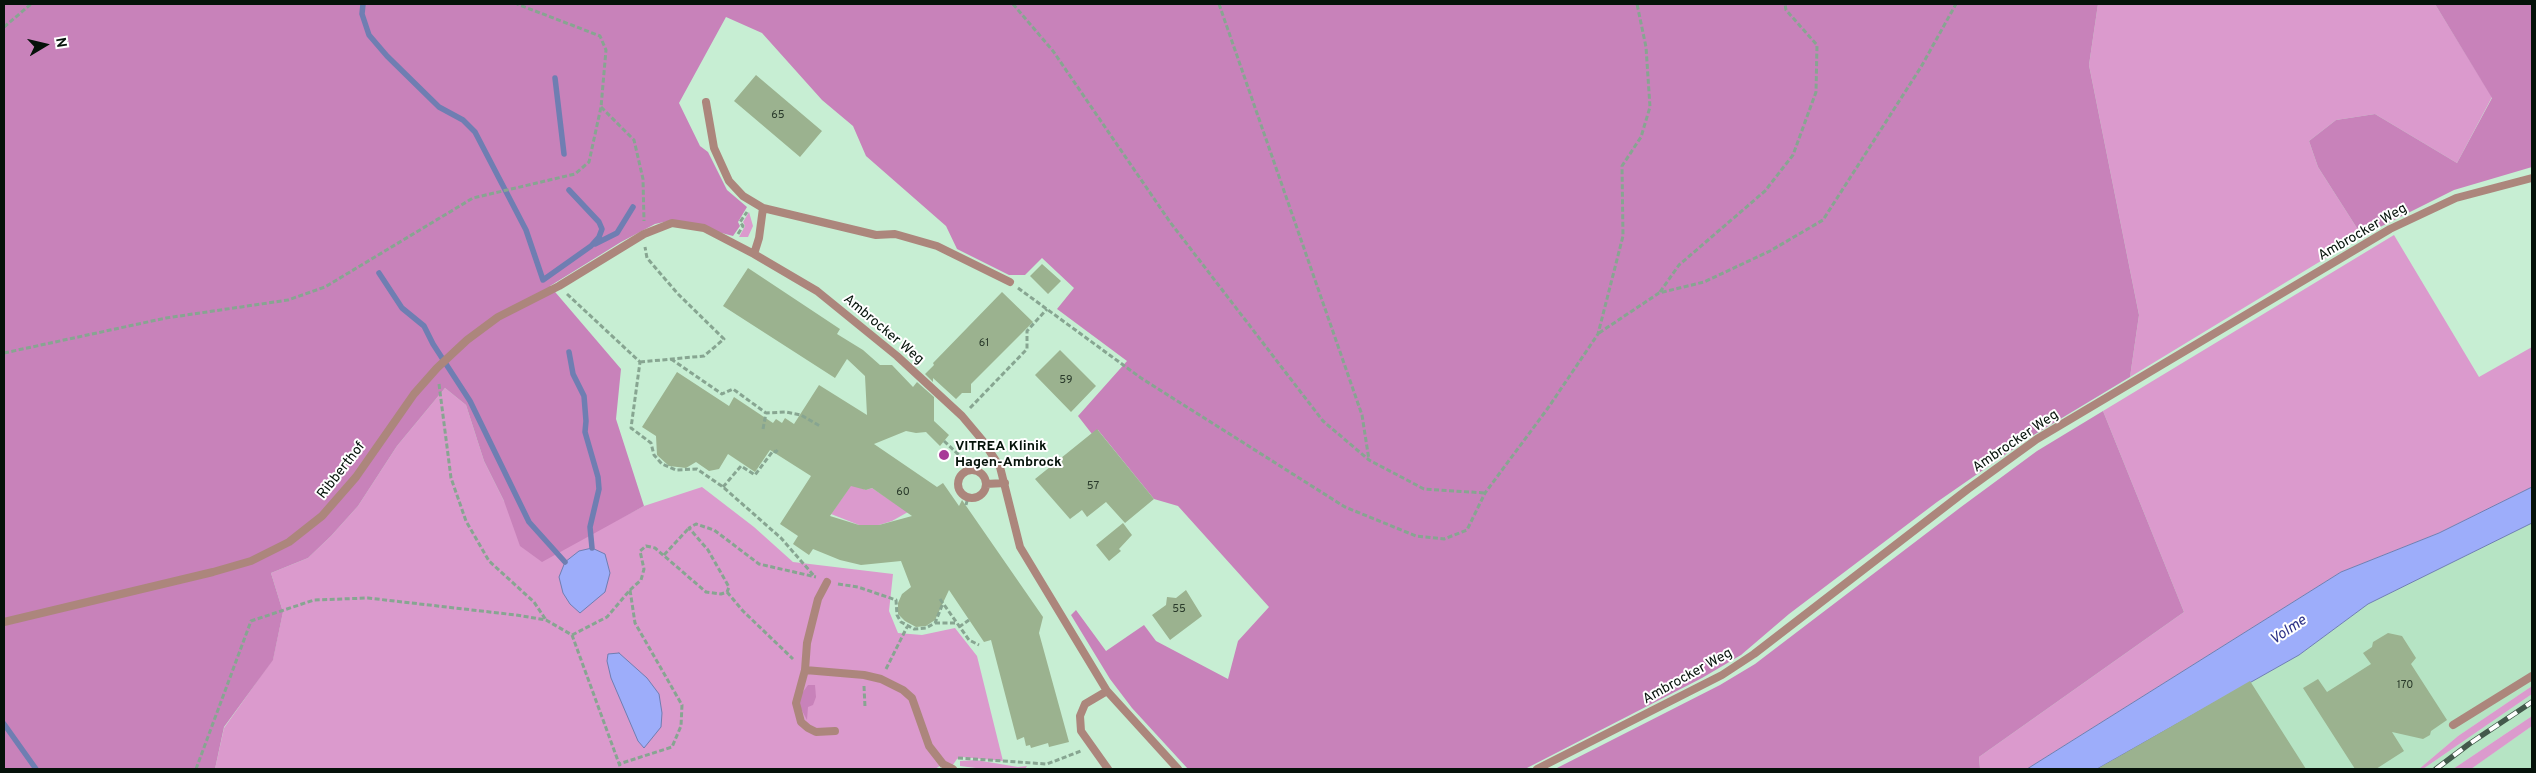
<!DOCTYPE html>
<html>
<head>
<meta charset="utf-8">
<style>
	body { margin:0 }
	#map { position:relative; width:2536px; height:773px; overflow:hidden; background:#c7eed3; font-family:Overpass,sans-serif }
	canvas { display:block }
	.frame { position:absolute; inset:0; border:5px solid #05120a; pointer-events:none }
	.north { position:absolute; left:20px; top:20px; width:50px; height:50px; -webkit-text-stroke:4px #fff; paint-order:stroke; rotate:81deg; font-size:14px; font-weight:700; line-height:20px; text-align:center; color:#05120a }
	.north::after { content:''; display:block; margin:auto; width:18px; height:22px; background:#05120a; clip-path:polygon(50% 0,100% 100%,50% 72%,0 100%) }
</style>
</head>
<body>
<div id="map">
<canvas width="2536" height="773"></canvas>
<div class="frame"></div>
<div class="north">N</div>
</div>
<script>
const g = document.querySelector('canvas').getContext('2d');
g.lineJoin = 'round';
function fillPath(path, color) {
  g.fillStyle = color;
  g.fill(path, 'evenodd');
}
function shape(rows) {
  const path = new Path2D();
  for (const r of rows) {
    if (r.length === 3) {
      path.moveTo(r[0] + r[2], r[1]);
      path.arc(r[0], r[1], r[2], 0, 2 * Math.PI);
      continue;
    }
    path.moveTo(r[0], r[1]);
    for (let i = 2; i < r.length; i += 2) path.lineTo(r[i], r[i + 1]);
  }
  return path;
}
function trace(path, color, width, dash) {
  g.strokeStyle = color;
  g.lineWidth = width;
  g.lineCap = dash ? 'butt' : 'round';
  g.setLineDash(dash || []);
  g.stroke(path);
}
function drawText(font, color, halo, rows, align = 'center') {
  g.font = font + ' Overpass,sans-serif';
  g.lineWidth = 4;
  g.setLineDash([]);
  g.textBaseline = 'middle';
  g.strokeStyle = halo;
  g.fillStyle = color;
  for (const [text, x, y, turn = 0] of rows) {
    g.save();
    g.translate(x, y);
    g.rotate((+turn || 0) * Math.PI / 180);
    g.textAlign = isNaN(turn) ? turn : align;
    if (halo) g.strokeText(text, 0, 0);
    g.fillText(text, 0, 0);
    g.restore();
  }
}
const built = shape([
	[2532,523,2532,686,2458,736,2419,769,2097,769,2299,655,2368,604],
	[2532,694,2532,716,2453,769,2423,769],
	[2532,726,2532,769,2471,769,2479,763]
]);
const green = shape([
	[2098,4,2435,4,2492,97,2457,163,2375,114,2336,120,2309,141,2318,167,2362,236,2130,377,2139,315,2089,65],
	[749,212,753,226,748,237,739,237,745,226,743,222],
	[2394,235,2479,377,2532,347,2532,487,2439,533,2341,572,2027,769,1980,769,1979,757,2184,612,2103,411],
	[445,388,466,405,484,461,504,501,600,529,644,506,702,487,754,527,793,562,893,574,889,611,898,633,922,635,955,628,977,656,1003,761,962,757,957,759,950,769,943,764,935,769,215,769,224,728,273,659,283,612,271,573,308,558,331,536,358,506,397,446],
	[852,484,866,490,872,488,908,512,892,521,879,525,859,525,831,514],
	[2532,686,2532,694,2423,769,2419,769,2458,736],
	[2532,716,2532,726,2471,769,2453,769],
	[976,760,1018,767,1027,766,1025,769,984,769,960,766,960,761]
]);
const forest = shape([
	[4,4,2098,4,2089,65,2139,315,2130,377,2032,436,1937,502,1789,614,1741,655,1702,678,1525,769,1188,769,1132,708,1110,679,1071,615,1076,610,1106,651,1144,625,1156,641,1228,679,1238,641,1269,607,1178,506,1154,499,1098,430,1092,434,1078,416,1127,361,1057,309,1074,288,1042,258,1025,275,1009,275,957,249,946,226,866,156,853,126,822,100,762,33,726,17,679,103,700,146,708,152,727,190,747,207,738,222,740,226,733,236,673,220,655,224,621,242,550,286,621,369,616,419,644,506,542,562,520,546,504,501,484,461,466,405,445,388,397,446,358,506,331,536,308,558,271,573,283,612,273,660,224,727,215,769,4,769],
	[2435,4,2532,4,2532,167,2454,190,2362,236,2318,167,2309,141,2336,120,2375,114,2457,163,2492,98],
	[2103,411,2184,612,1979,757,1980,769,1555,769,1720,685,1755,664,1961,507,2037,451],
	[808,685,815,685,816,697,813,705,808,707,807,720,799,705,800,696]
]);
const water = shape([
	[2532,487,2532,523,2368,604,2299,655,2097,769,2027,769,2341,572,2439,533,2532,487],
	[592,548,605,554,610,573,605,592,580,613,570,604,563,593,559,577,565,562,579,551,592,548],
	[619,653,647,678,659,694,662,713,661,727,644,748,638,741,611,678,607,661,608,654,619,653]
]);
const stream = shape([
	[363,4,362,14,369,35,387,56,439,107,463,120,475,132,526,230,543,280,591,246,599,237,602,229,599,222,569,190],
	[555,78,564,154],
	[595,244,617,233,633,207],
	[379,273,402,308,424,326,433,344,470,401,529,522,565,562],
	[569,352,573,374,584,396,586,421,585,432,598,477,599,489,590,527,592,548],
	[4,724,36,769]
]);
const building = shape([
	[756,75,822,131,800,157,734,101],
	[1042,264,1061,281,1048,294,1030,276],
	[748,268,840,329,837,334,863,350,880,365,892,365,913,387,917,382,934,397,934,421,949,435,940,446,926,432,916,433,906,431,874,444,937,487,943,483,959,506,962,500,1043,617,1039,633,1069,742,1049,747,1048,743,1031,748,1030,745,1026,746,1024,737,1017,740,991,640,984,642,949,590,935,620,926,626,916,627,905,621,898,614,898,603,902,594,911,587,901,561,861,565,840,560,813,549,809,555,793,544,798,536,780,524,811,476,770,450,755,472,728,454,719,469,709,471,696,462,686,468,669,466,657,455,656,436,642,427,677,372,729,406,734,397,773,423,776,419,782,423,785,418,794,424,819,385,867,415,865,376,847,359,835,378,723,306],
	[851,486,866,490,872,488,912,516,879,525,859,525,830,516],
	[1002,292,1033,322,971,384,971,393,962,393,956,399,933,378,933,382,925,374,934,365,933,363],
	[1060,350,1096,386,1071,412,1035,375],
	[1097,429,1154,499,1125,523,1106,502,1087,517,1082,510,1070,519,1035,479],
	[1123,523,1132,535,1119,549,1121,551,1109,561,1096,545],
	[1186,590,1202,616,1170,640,1152,615,1166,605,1167,597,1176,598],
	[2388,633,2402,636,2416,658,2411,664,2447,720,2431,731,2430,735,2423,739,2392,732,2404,751,2376,769,2355,769,2303,688,2318,679,2327,692,2371,664,2363,653,2372,647,2373,642],
	[2250,681,2306,769,2097,769,2120,756]
]);
const path = shape([
	[1013,4,1053,51,1170,222,1323,421,1369,460,1424,489,1485,493],
	[1219,4,1362,415,1369,460],
	[4,27,31,4],
	[601,107,634,140,643,179,644,221],
	[738,234,743,226,740,222,747,212],
	[1018,288,1141,378,1345,507,1416,536,1444,539,1467,530,1485,493,1548,408,1598,334,1623,236,1622,166,1641,137,1650,107,1646,47,1637,4],
	[1660,292,1679,265,1765,191,1793,155,1816,92,1817,45,1786,10,1785,4],
	[567,294,640,362,631,428,651,443,654,455,662,464,676,470,697,469,723,487,781,538,815,577],
	[1599,333,1659,293,1704,282,1770,251,1823,220,1921,67,1956,4],
	[4,353,166,318,288,300,325,287,473,198,575,174,589,162,601,107,606,50,600,36,517,4],
	[671,359,722,394,733,389,766,413],
	[640,362,704,356,724,339,678,294,647,258,645,247],
	[439,384,451,478,466,521,489,561,534,602,546,620],
	[970,408,1027,349,1027,331,1047,309],
	[763,429,766,413,786,412,801,415,820,426],
	[944,441,960,456,969,470],
	[723,487,741,466,755,475,773,451,776,452,778,449],
	[966,505,968,497],
	[664,555,689,528],
	[838,584,858,587,896,600,897,615,901,622,914,629,926,628,935,623,943,603],
	[630,590,641,580,644,569,640,551,646,546,655,548,706,592,721,594,727,592,729,587,708,550,689,528,696,524,714,530,759,564,816,577],
	[727,592,743,611,793,659],
	[940,599,969,640,979,645],
	[935,623,956,623],
	[959,627,969,620],
	[572,635,607,617,630,590,635,623,682,705,681,726,672,747,619,764],
	[886,669,907,627],
	[864,686,865,707],
	[958,758,1047,764,1081,751],
	[196,769,251,621,314,600,368,598,516,615,546,620,572,635,621,769]
]);
const lane = shape([
	[706,102,714,148,729,181,743,196,763,208],
	[1010,282,937,246,895,234,876,235,763,208,759,238,754,254,817,291,897,356,962,416,983,441,1000,467,1020,547,1107,691,1178,769],
	[972,484,14],
	[986,484,1005,483],
	[827,582,818,599,807,643,805,670,796,703,801,722,808,728,816,732,835,731],
	[4,622,213,572,251,561,289,542,322,516,356,477,414,394,437,368,467,340,498,317,559,286,644,234,672,223,704,228,754,254],
	[805,670,864,675,881,679,903,690,912,698,929,746,943,764,953,769],
	[1107,691,1085,704,1080,716,1081,731,1108,769],
	[2453,725,2532,676],
	[1537,769,1722,675,1754,654,1968,489,2037,439,2390,229,2456,198,2532,178]
]);
const rail = shape([
	[2436,769,2469,744,2532,702]
]);
const markers = [
	[944,455,6,"#a83a97"]
];
const numberNames = [
	["65",778,116],
	["61",984,344],
	["59",1066,381],
	["57",1093,487],
	["60",903,493],
	["55",1179,610],
	["170",2405,686]
];
const streetNames = [
	["Ambrocker Weg",2363,233,-30],
	["Ambrocker Weg",883,330,40],
	["Ambrocker Weg",2016,442,-34],
	["Ribberthof",342,471,-52],
	["Ambrocker Weg",1688,677,-29]
];
const poiNames = [
	["VITREA Klinik",955,447],
	["Hagen-Ambrock",955,463]
];
const waterNames = [
	["Volme",2289,631,-34]
];
fillPath(built, '#b6e4c4');
fillPath(green, '#db9acd');
fillPath(forest, '#c882ba');
fillPath(water, '#9dadfa');
trace(water, '#6f7eb2', 1);
trace(stream, '#6f7eb2', 5.5);
fillPath(building, '#9bb28f');
trace(path, '#87a591', 3, [5, 2.5]);
trace(lane, '#ac867c', 8);
trace(rail, '#43594b', 5.5);
trace(rail, '#fff', 4, [11]);
for (const [x, y, r, color] of markers) {
  const dot = new Path2D();
  dot.arc(x, y, r, 0, 2 * Math.PI);
  g.fillStyle = color;
  g.fill(dot);
  trace(dot, '#fff', 2);
}
drawText('11px', '#2a3a2b', null, numberNames);
drawText('14px', '#05120a', '#fff', streetNames);
drawText('bold 14px', '#05120a', '#fff', poiNames, 'left');
drawText('italic 15px', '#2b3086', '#fff', waterNames);
</script>
</body>
</html>
